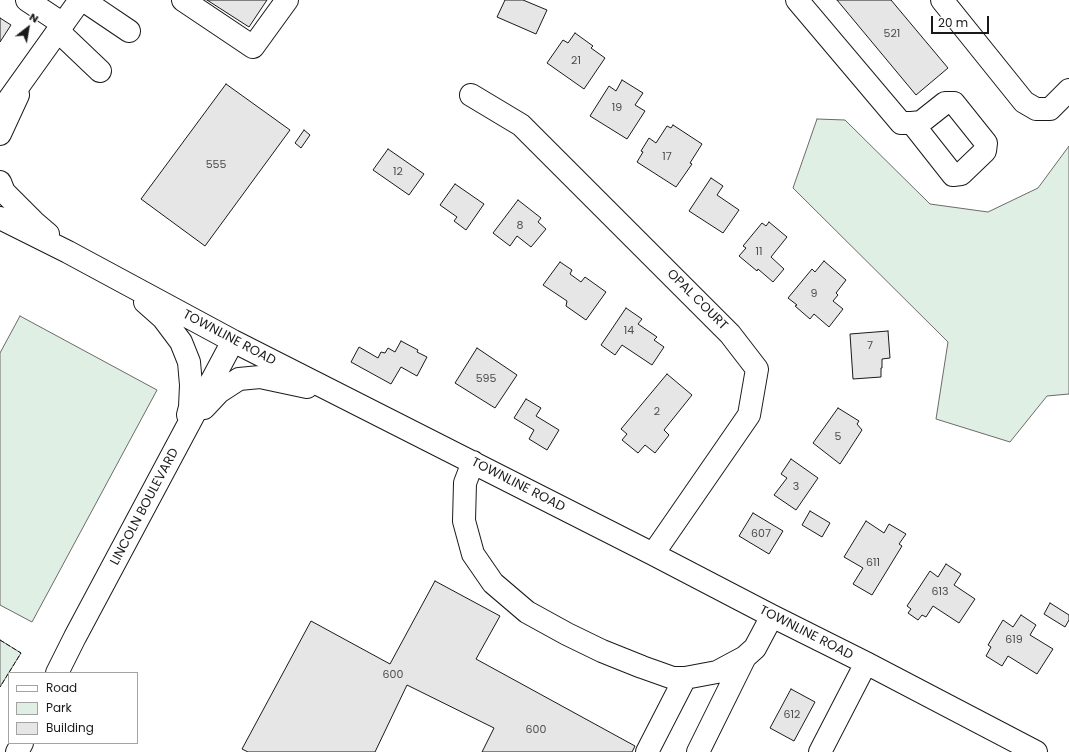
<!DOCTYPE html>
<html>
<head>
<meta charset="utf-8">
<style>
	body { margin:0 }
	#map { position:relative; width:1069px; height:752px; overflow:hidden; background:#fff; font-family:Poppins,sans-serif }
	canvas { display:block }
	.legend { position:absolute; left:8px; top:672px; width:130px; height:72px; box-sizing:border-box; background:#fff; border:1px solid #a3a3a3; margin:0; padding:5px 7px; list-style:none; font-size:12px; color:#1a1a1a }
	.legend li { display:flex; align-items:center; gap:8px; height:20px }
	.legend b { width:20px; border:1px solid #a3a3a3 }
	.north { position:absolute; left:8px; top:8px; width:40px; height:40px; -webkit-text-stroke:3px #fff; paint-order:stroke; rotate:31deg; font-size:11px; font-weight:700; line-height:16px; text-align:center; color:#1a1a1a }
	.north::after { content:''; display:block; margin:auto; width:14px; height:18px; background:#1a1a1a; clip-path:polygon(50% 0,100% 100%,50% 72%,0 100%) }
	.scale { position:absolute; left:931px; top:16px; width:58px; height:18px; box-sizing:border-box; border:2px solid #1a1a1a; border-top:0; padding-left:5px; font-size:12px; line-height:14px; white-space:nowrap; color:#1a1a1a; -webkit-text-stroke:3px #fff; paint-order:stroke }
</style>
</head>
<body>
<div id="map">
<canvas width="1069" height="752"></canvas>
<ul class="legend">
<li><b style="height:5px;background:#fff"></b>Road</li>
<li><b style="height:11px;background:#e0efe3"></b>Park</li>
<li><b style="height:11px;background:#e6e6e6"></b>Building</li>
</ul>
<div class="north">N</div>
<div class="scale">20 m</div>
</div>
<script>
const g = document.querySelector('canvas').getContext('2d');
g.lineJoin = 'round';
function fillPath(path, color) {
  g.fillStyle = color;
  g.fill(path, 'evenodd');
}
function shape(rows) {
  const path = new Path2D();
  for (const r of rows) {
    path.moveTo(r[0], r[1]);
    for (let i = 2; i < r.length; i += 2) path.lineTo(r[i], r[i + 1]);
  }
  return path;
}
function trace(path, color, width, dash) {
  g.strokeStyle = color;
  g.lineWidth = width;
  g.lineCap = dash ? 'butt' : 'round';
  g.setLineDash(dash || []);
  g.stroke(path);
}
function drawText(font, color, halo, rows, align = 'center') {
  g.font = font + ' Poppins,sans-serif';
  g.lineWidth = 3;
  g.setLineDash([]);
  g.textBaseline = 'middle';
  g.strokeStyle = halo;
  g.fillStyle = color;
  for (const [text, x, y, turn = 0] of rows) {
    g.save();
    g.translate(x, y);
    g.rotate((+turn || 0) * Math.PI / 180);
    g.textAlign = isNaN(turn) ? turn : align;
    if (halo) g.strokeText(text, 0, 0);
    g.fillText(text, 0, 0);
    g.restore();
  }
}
const green = shape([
	[817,119,845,120,930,204,988,212,1038,188,1069,146,1069,394,1047,396,1010,442,936,419,948,342,793,188,817,119],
	[20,316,157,390,32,622,0,605,0,353,20,316],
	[0,640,21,653,0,687,0,640]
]);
const building = shape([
	[207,0,267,0,249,27,207,0],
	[505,0,523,0,547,10,536,34,497,17,505,0],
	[837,0,891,0,948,68,916,95,837,0],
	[0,18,11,25,0,42,0,18],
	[575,33,593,46,591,48,605,58,584,89,547,63,563,40,568,43,575,33],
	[622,80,643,93,635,105,645,111,627,139,590,116,609,86,616,91,622,80],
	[226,84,290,130,205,246,141,199,226,84],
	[673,125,702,144,690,163,692,164,676,187,637,162,643,152,641,151,649,138,656,143,667,126,671,128,673,125],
	[304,130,310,135,301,148,295,143,304,130],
	[388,149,424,174,409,195,373,170,388,149],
	[711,178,723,186,717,195,739,210,723,233,689,211,711,178],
	[455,184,484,204,466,230,454,221,457,217,440,205,455,184],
	[518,200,541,218,538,222,546,229,531,247,517,236,510,246,493,233,518,200],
	[769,222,787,237,771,257,784,269,773,282,758,269,757,271,739,256,746,248,743,246,762,223,766,226,769,222],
	[824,261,846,280,836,293,838,295,833,301,843,309,829,327,814,314,810,319,795,306,797,305,788,298,812,269,815,272,824,261],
	[560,262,572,270,570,274,581,282,585,277,606,292,586,320,566,306,567,301,543,285,560,262],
	[626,308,642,319,638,324,657,337,654,340,664,347,652,365,622,345,615,355,601,345,626,308],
	[888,331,890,358,882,359,882,368,881,368,881,377,853,379,850,334,888,331],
	[401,341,418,350,417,352,427,357,417,376,401,367,391,384,351,362,359,347,378,358,381,352,385,353,388,348,395,352,401,341],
	[477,348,517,375,495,408,455,383,477,348],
	[667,374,692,395,664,430,669,435,655,453,645,445,638,453,622,440,627,434,621,429,667,374],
	[526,399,541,408,536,416,559,430,547,450,529,439,534,430,514,418,526,399],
	[838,408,859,421,857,424,862,430,840,464,813,443,838,408],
	[791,459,818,478,796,510,774,495,787,478,781,474,791,459],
	[810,511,830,523,822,537,802,525,810,511],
	[753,513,783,531,769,554,739,536,753,513],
	[866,521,884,533,889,524,906,534,899,544,902,546,872,595,853,584,863,568,844,557,866,521],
	[946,564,961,574,954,585,975,599,959,623,933,606,926,617,922,615,918,620,908,613,911,609,907,606,930,571,938,577,946,564],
	[435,581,500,616,476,659,635,746,632,752,482,752,494,728,407,685,375,752,248,752,242,749,311,621,390,664,435,581],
	[1050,603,1069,615,1069,620,1065,627,1044,614,1050,603],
	[1021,615,1036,625,1030,635,1053,649,1037,674,1008,656,1002,666,986,656,991,647,988,645,1003,620,1013,627,1021,615],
	[791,689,815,702,794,741,770,728,791,689]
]);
const minor = shape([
	[27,0,63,24],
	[83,0,129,31],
	[183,0,253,47,287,0],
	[797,0,901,123,912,123,921,122,945,103,954,103,986,143,985,151,961,174,953,175,912,123],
	[942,0,1024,102,1036,109,1050,109,1069,90],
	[58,31,100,71],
	[471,95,521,125,730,334,757,369,749,415,653,554],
	[0,134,18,95],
	[0,182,4,192,34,222,48,234],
	[0,218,68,252,233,341,653,554,772,616,866,663,1036,752],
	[145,302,163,318,181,342,189,362,191,385,190,407,188,415],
	[204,408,219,392,239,379,260,377,307,387],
	[473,462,465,483,464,521,473,554,493,583,527,612,567,634,602,651,642,667,673,678,685,678,717,672,745,657,755,648,772,616],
	[57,673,75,637,233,341],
	[17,752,22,743],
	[647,752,685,678],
	[698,752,745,657],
	[820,752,866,663]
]);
const major = shape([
	[0,112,80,0]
]);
const fence = shape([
	[0,640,21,653,0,687]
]);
const numberNames = [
	["521",892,34],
	["21",576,61],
	["19",617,108],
	["17",667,157],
	["555",216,165],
	["12",398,172],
	["8",520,226],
	["11",759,252],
	["9",814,294],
	["14",629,331],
	["7",870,346],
	["595",486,379],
	["2",657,412],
	["5",838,437],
	["3",796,487],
	["607",761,534],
	["611",873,563],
	["613",940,592],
	["619",1014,640],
	["600",393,675],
	["612",792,715],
	["600",536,730]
];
const streetNames = [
	["OPAL COURT",697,300,45],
	["TOWNLINE ROAD",229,338,28],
	["TOWNLINE ROAD",518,485,27],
	["LINCOLN BOULEVARD",145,507,-62],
	["TOWNLINE ROAD",806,633,27]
];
fillPath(green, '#e0efe3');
trace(green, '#6a6a6a', 1);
fillPath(building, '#e6e6e6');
trace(building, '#1a1a1a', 1);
trace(minor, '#1a1a1a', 24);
trace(major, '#1a1a1a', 24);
trace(minor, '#fff', 22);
trace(major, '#fff', 22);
trace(fence, '#1a1a1a', 1, [5, 2]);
drawText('11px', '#4d4d4d', null, numberNames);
drawText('13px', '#1a1a1a', '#fff', streetNames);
</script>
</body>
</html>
